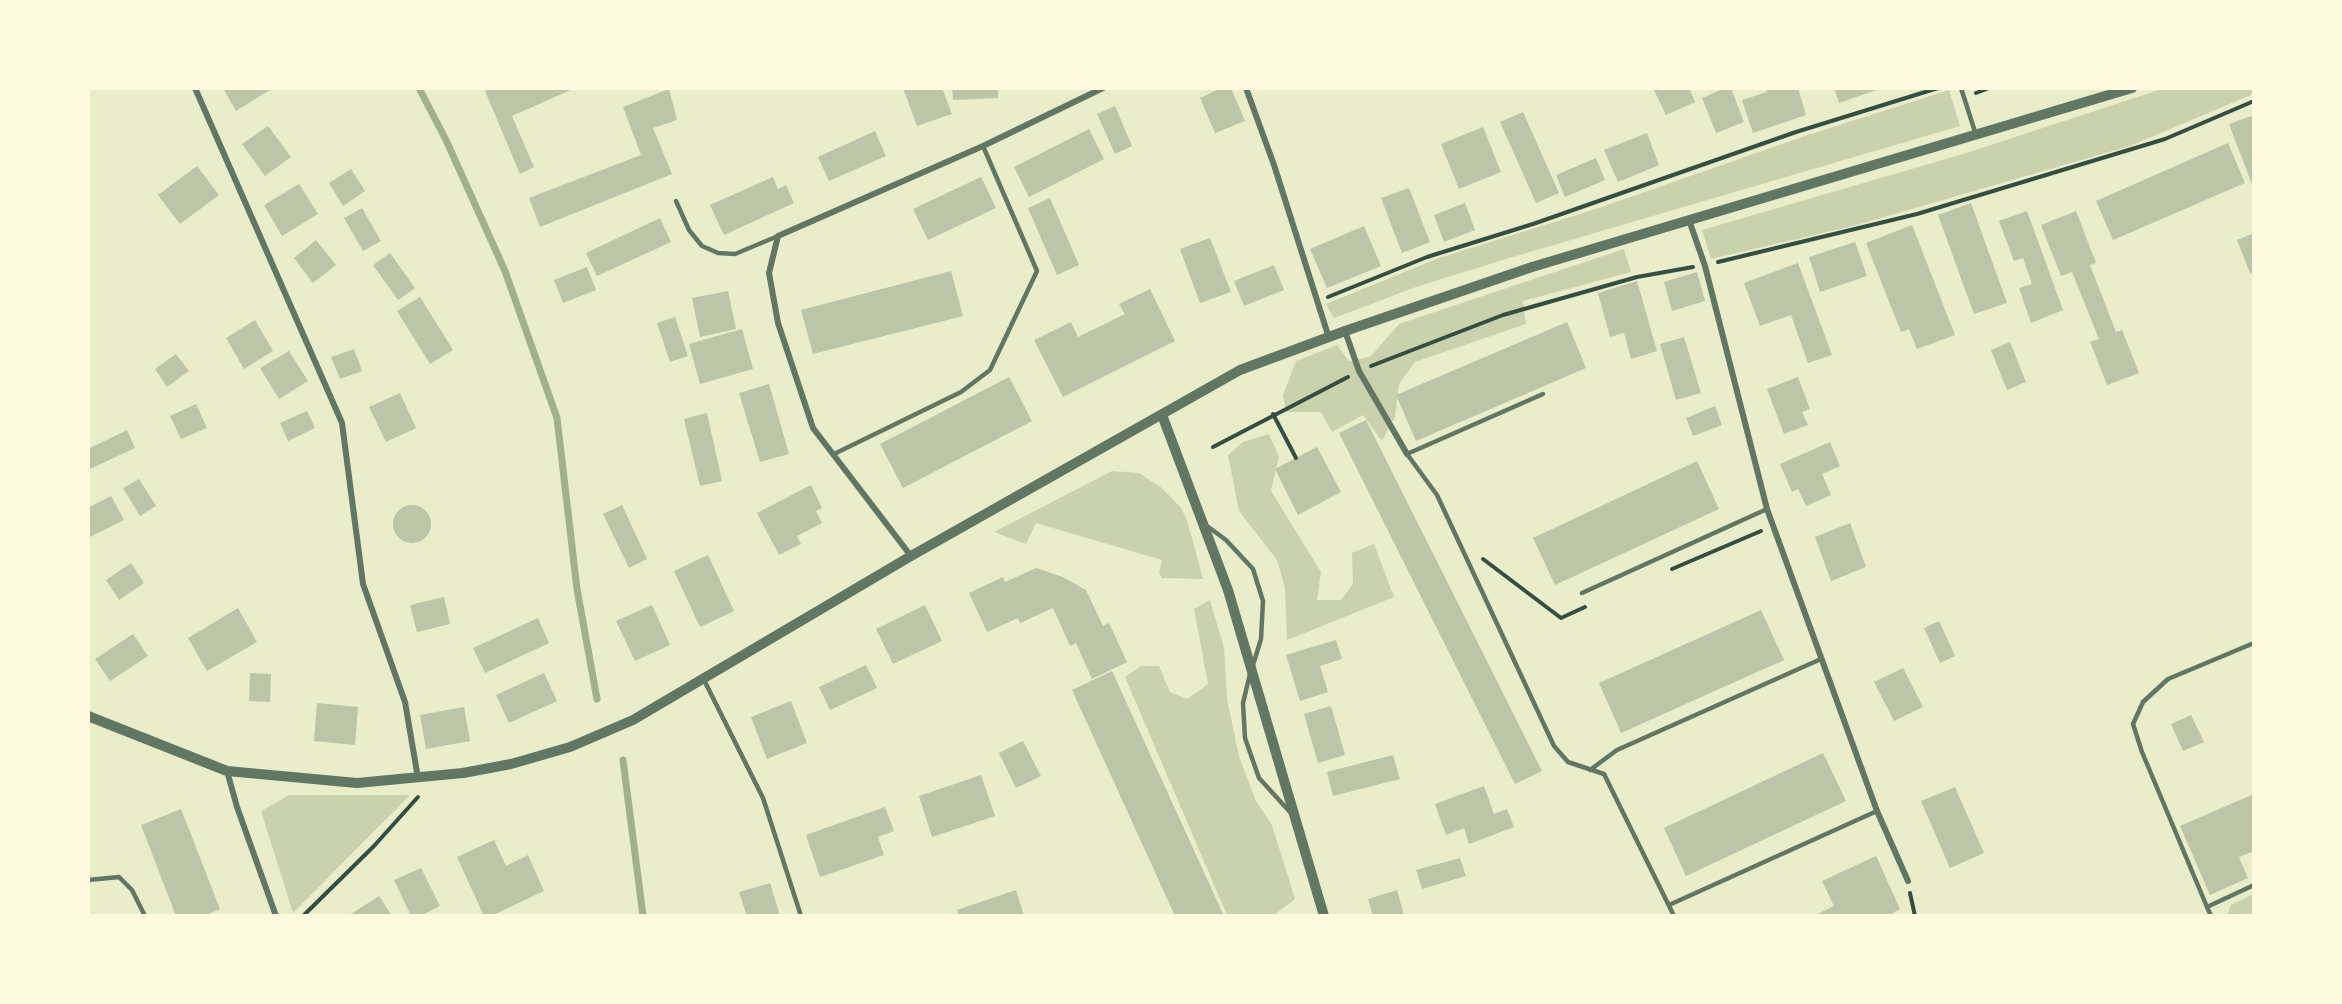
<!DOCTYPE html>
<html>
<head>
<meta charset="utf-8">
<style>
	body { margin:0 }
	#map { position:relative; width:2342px; height:1004px; overflow:hidden; background:#e9edc9; font-family:Georgia,serif }
	canvas { display:block }
	.frame { position:absolute; inset:0; border:90px solid #fefae0; pointer-events:none }
</style>
</head>
<body>
<div id="map">
<canvas width="2342" height="1004"></canvas>
<div class="frame"></div>
</div>
<script>
const g = document.querySelector('canvas').getContext('2d');
g.lineJoin = 'round';
function fillPath(path, color) {
  g.fillStyle = color;
  g.fill(path, 'evenodd');
}
function shape(rows) {
  const path = new Path2D();
  for (const r of rows) {
    if (r.length === 3) {
      path.moveTo(r[0] + r[2], r[1]);
      path.arc(r[0], r[1], r[2], 0, 2 * Math.PI);
      continue;
    }
    path.moveTo(r[0], r[1]);
    for (let i = 2; i < r.length; i += 2) path.lineTo(r[i], r[i + 1]);
  }
  return path;
}
function trace(path, color, width, dash) {
  g.strokeStyle = color;
  g.lineWidth = width;
  g.lineCap = dash ? 'butt' : 'round';
  g.setLineDash(dash || []);
  g.stroke(path);
}
const green = shape([
	[2162,89,2253,89,2253,94,2130,146,1853,226,1711,259,1702,230,1963,154],
	[1949,90,1960,126,1506,259,1416,287,1334,318,1326,304,1439,258,1596,209,1805,136],
	[1624,249,1631,272,1523,301,1526,324,1415,362,1399,384,1395,417,1382,441,1363,415,1332,432,1321,412,1286,412,1283,395,1296,361,1337,345,1349,361,1370,357,1399,324],
	[1269,434,1279,457,1271,491,1321,572,1317,600,1341,600,1353,584,1352,553,1374,544,1394,597,1287,640,1285,588,1277,560,1239,511,1228,455,1243,442],
	[1112,471,1139,473,1162,488,1181,508,1187,520,1203,579,1162,578,1159,573,1162,560,1036,523,1026,544,994,532],
	[1210,600,1224,648,1227,698,1239,757,1256,801,1272,825,1295,899,1274,915,1227,915,1125,677,1141,666,1159,666,1170,692,1187,699,1208,684,1194,609],
	[289,795,410,795,293,913,261,811],
	[2253,894,2253,915,2227,915,2231,905]
]);
const stream = shape([
	[419,88,446,140,505,271,557,418,577,589,597,699],
	[623,760,643,916]
]);
const building = shape([
	[223,88,273,88,236,111],
	[492,88,575,88,512,116,534,167,520,174,485,91],
	[903,88,942,88,952,114,917,126],
	[952,88,998,88,998,98,953,100],
	[1221,88,1231,88,1245,121,1215,133,1200,98],
	[1653,88,1689,88,1695,102,1666,115],
	[1725,88,1731,88,1744,122,1716,133,1702,98],
	[1766,88,1798,88,1806,115,1753,133,1742,100,1767,92],
	[1834,88,1879,88,1879,89,1839,103],
	[669,89,677,120,653,128,672,174,540,227,529,198,641,155,623,107],
	[1115,106,1132,146,1115,154,1097,114],
	[1523,112,1559,193,1536,203,1500,122],
	[2254,115,2254,187,2253,187,2229,124],
	[268,126,291,157,265,176,242,144],
	[1483,127,1501,172,1459,189,1441,144],
	[1089,129,1104,159,1029,197,1014,167],
	[875,131,886,156,829,181,818,157],
	[1647,133,1659,165,1618,182,1604,150],
	[2228,143,2245,183,2113,240,2096,201],
	[1596,158,1605,180,1565,197,1556,175],
	[197,166,219,195,180,224,158,195],
	[351,169,365,191,343,206,329,183],
	[773,177,778,189,786,185,794,203,724,235,710,205],
	[981,177,996,208,928,240,913,209],
	[299,184,318,214,282,236,264,205],
	[1409,188,1430,242,1402,253,1381,198],
	[1050,198,1079,265,1057,275,1028,208],
	[1465,203,1475,230,1444,242,1434,215],
	[1971,203,2007,303,1974,314,1938,215],
	[362,208,381,241,363,251,344,218],
	[2027,211,2063,310,2031,323,2019,288,2032,284,2023,258,2014,261,1999,221],
	[2076,211,2096,263,2090,265,2116,332,2122,330,2139,373,2107,385,2090,342,2099,339,2072,272,2061,276,2041,225],
	[660,218,671,242,597,276,586,253],
	[1912,225,1955,335,1917,349,1909,329,1901,332,1866,243],
	[1364,226,1381,266,1327,288,1310,249],
	[2254,233,2254,272,2250,273,2237,240],
	[1210,238,1231,292,1200,303,1180,249],
	[316,240,336,265,313,283,294,258],
	[1855,242,1867,276,1820,292,1809,257],
	[390,253,415,288,398,300,373,265],
	[1798,263,1832,355,1808,363,1791,315,1760,326,1744,283],
	[1274,265,1284,290,1244,306,1234,281],
	[587,267,596,290,563,303,554,280],
	[951,271,963,316,813,354,801,310],
	[1697,272,1705,301,1672,311,1664,282],
	[1637,281,1657,351,1631,359,1624,333,1610,337,1598,293],
	[1150,289,1175,341,1063,397,1034,340,1071,322,1078,337,1125,314,1119,304],
	[728,291,736,329,700,337,692,298],
	[420,297,453,350,430,364,397,311],
	[675,317,688,356,670,362,657,323],
	[255,320,273,351,244,369,226,338],
	[1567,322,1586,368,1416,441,1396,395],
	[742,329,753,369,700,384,689,344],
	[1684,337,1701,393,1676,400,1660,344],
	[2010,342,2026,382,2007,390,1991,350],
	[354,349,362,371,340,379,331,357],
	[289,351,308,381,279,399,260,368],
	[176,354,189,371,167,387,155,369],
	[1009,377,1032,421,903,488,880,444],
	[1798,377,1810,409,1802,412,1808,425,1784,434,1767,389],
	[769,384,789,454,760,462,739,393],
	[400,393,416,428,386,442,369,407],
	[196,404,207,428,181,439,170,416],
	[1715,406,1722,425,1693,436,1686,418],
	[307,411,315,428,288,441,280,423],
	[707,413,722,481,700,486,684,419],
	[1366,420,1542,771,1515,784,1339,433],
	[127,430,135,448,88,470,88,449],
	[1830,442,1840,466,1822,474,1831,495,1806,506,1798,489,1792,492,1780,464],
	[1317,447,1341,492,1298,515,1275,469],
	[1697,461,1719,509,1555,585,1533,538],
	[139,479,156,506,140,516,123,488],
	[811,485,822,508,816,511,822,523,797,536,801,544,779,555,757,513],
	[111,496,124,520,88,538,88,508],
	[622,505,647,559,629,568,603,514],
	[412,524,19],
	[1850,523,1866,567,1831,581,1815,537],
	[708,555,734,611,700,627,674,571],
	[131,563,144,583,119,600,106,580],
	[1036,568,1063,577,1086,590,1103,626,1109,623,1127,662,1092,679,1076,643,1070,646,1053,608,1020,623,1018,618,987,632,969,593,1003,577,1005,582],
	[444,597,450,624,417,632,410,605],
	[652,605,670,645,635,661,616,621],
	[925,605,942,641,893,664,876,629],
	[238,608,257,642,207,671,188,638],
	[1761,610,1784,660,1621,733,1599,683],
	[538,618,549,643,485,673,473,648],
	[1939,621,1955,656,1940,663,1924,628],
	[133,634,148,656,110,681,95,659],
	[1336,640,1342,659,1320,666,1328,692,1300,701,1286,655],
	[866,665,877,688,830,710,819,687],
	[1903,668,1923,707,1894,721,1874,682],
	[1112,671,1224,916,1175,916,1072,690],
	[250,673,271,674,270,702,249,701],
	[544,673,557,701,509,723,496,695],
	[791,701,807,743,767,759,751,717],
	[317,703,358,707,355,745,314,741],
	[1331,706,1345,755,1318,763,1304,714],
	[464,707,470,741,426,749,420,715],
	[2191,715,2204,742,2183,751,2171,724],
	[1023,741,1041,776,1016,788,999,753],
	[1823,753,1846,801,1686,876,1664,828],
	[1393,755,1400,779,1333,796,1327,772],
	[981,775,995,816,932,837,919,796],
	[1484,786,1494,814,1507,809,1514,827,1469,844,1464,828,1446,835,1435,804],
	[1955,787,1984,853,1950,868,1921,801],
	[2254,794,2254,851,2239,857,2248,878,2210,895,2180,826],
	[885,807,894,831,878,837,884,855,820,877,806,835],
	[181,809,220,909,204,916,176,916,141,825],
	[494,840,506,866,528,855,544,891,491,916,484,916,457,857],
	[1876,856,1900,909,1887,916,1814,916,1834,906,1822,881],
	[1460,858,1466,876,1422,889,1416,870],
	[421,868,440,906,420,916,411,916,394,880],
	[770,883,780,916,747,916,739,892],
	[1016,890,1024,916,959,916,957,910],
	[1397,890,1404,916,1373,916,1368,899],
	[379,896,392,916,348,916]
]);
const path = shape([
	[1976,93,1989,88],
	[1718,262,1917,214,2165,139,2254,101],
	[1328,297,1427,257,1533,224,1796,132,1938,88],
	[1371,366,1503,315,1637,277,1693,267],
	[1273,414,1296,458],
	[1213,447,1348,377],
	[1483,559,1561,618,1585,607],
	[1672,569,1761,531],
	[1910,893,1915,916],
	[303,916,374,846,418,797]
]);
const service = shape([
	[1961,88,1976,135],
	[676,201,689,230,702,246,718,253,735,254,778,236],
	[1543,394,1407,454,1437,495,1554,746,1568,762,1604,774,1674,916],
	[834,454,961,392,990,370,1037,271,983,146],
	[1207,526,1226,540,1253,569,1263,601,1261,639,1253,665],
	[1582,593,1767,509],
	[1250,674,1243,703,1245,738,1259,778,1290,812],
	[704,680,763,798,801,916],
	[1590,770,1617,750,1821,659],
	[88,880,119,877,132,890,145,916],
	[1669,905,1877,811],
	[2207,907,2142,752,2133,724,2143,702,2168,679,2254,643],
	[2211,916,2207,907,2254,885]
]);
const minor = shape([
	[195,88,342,423,363,584,405,702,418,778],
	[1246,88,1274,165,1329,338],
	[1689,220,1705,266,1767,509,1877,811,1908,881],
	[1345,331,1359,371,1407,454],
	[911,556,813,428,778,323,769,273,778,236,983,146,1103,88],
	[227,771,237,807,276,916]
]);
const tertiary = shape([
	[1162,415,1228,590,1324,916],
	[88,716,227,771,357,783,463,773,511,764,570,747,633,720,911,556,1240,370,1345,331,1532,267,2132,88]
]);
fillPath(green, '#cad2ad');
trace(stream, '#a3b18a', 7);
fillPath(building, '#bcc5a7');
trace(path, '#344e41', 4);
trace(service, '#617663', 4.5);
trace(minor, '#617663', 6);
trace(tertiary, '#617663', 10);
</script>
</body>
</html>
